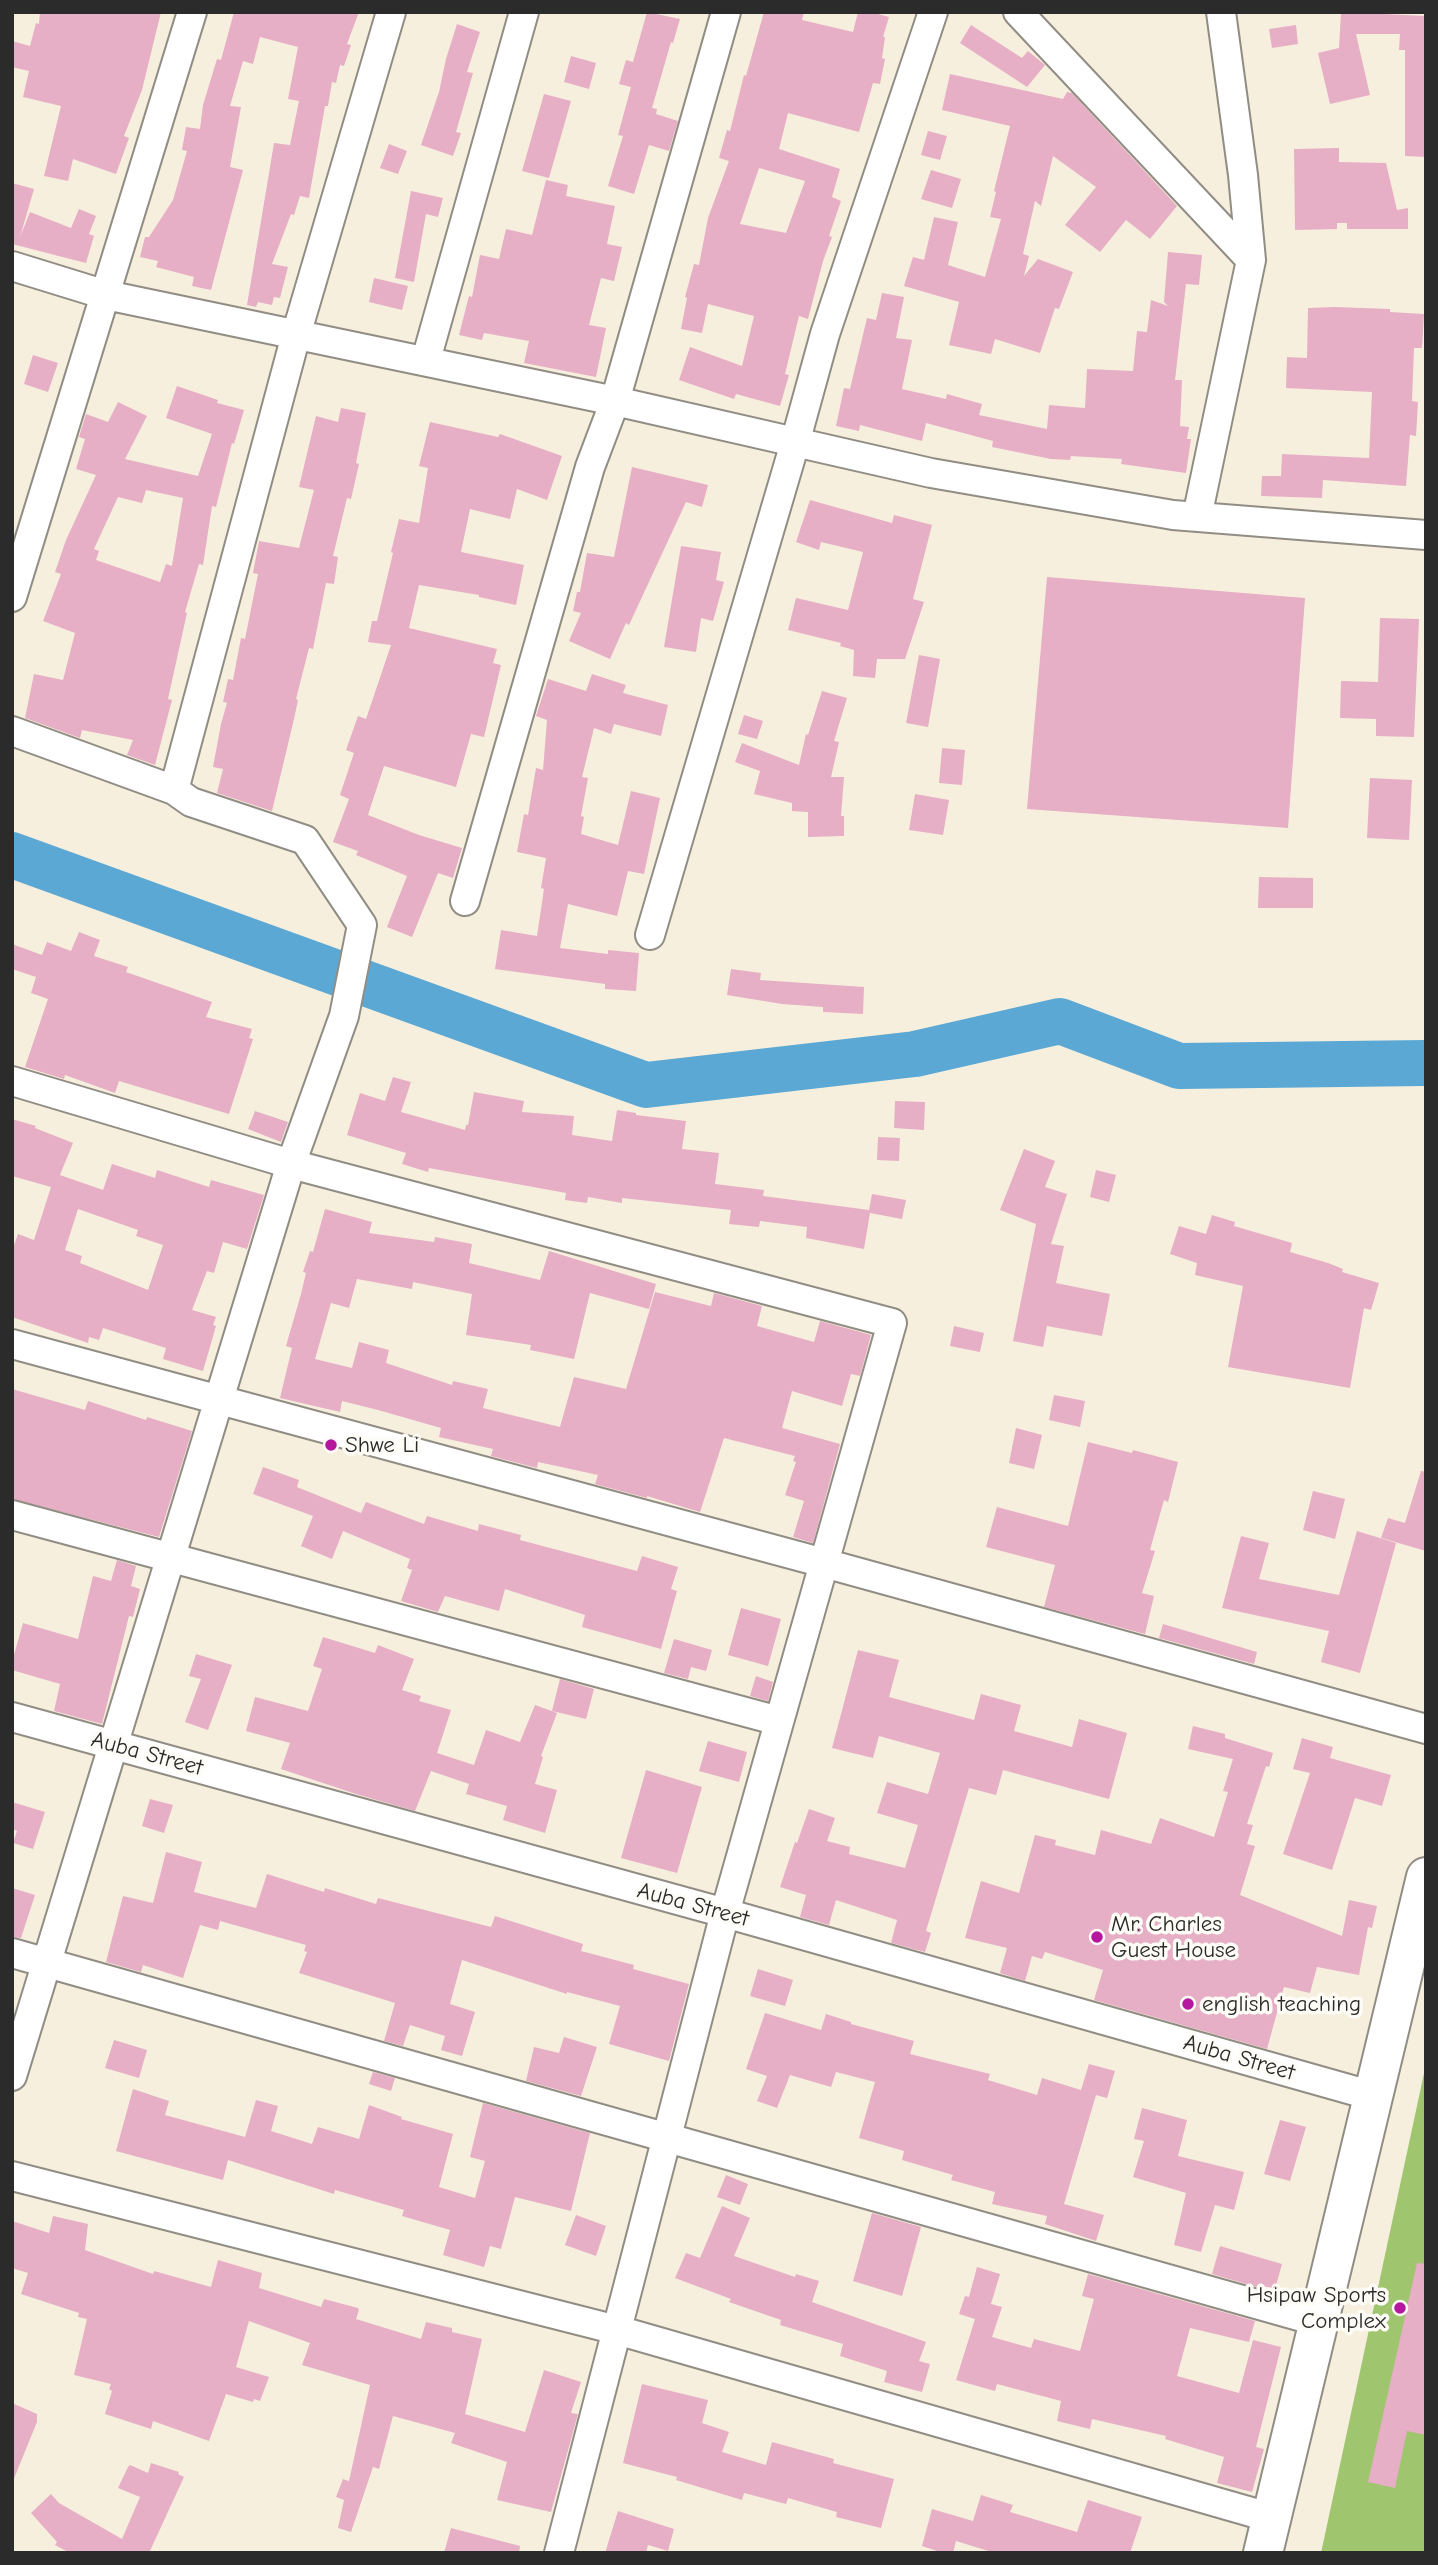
<!DOCTYPE html>
<html>
<head>
<meta charset="utf-8">
<style>
	body { margin:0 }
	#map { position:relative; width:1438px; height:2565px; overflow:hidden; background:#f7efde; font-family:"Comic Neue",sans-serif }
	canvas { display:block }
	.frame { position:absolute; inset:0; border:14px solid #2b2b2b; pointer-events:none }
</style>
</head>
<body>
<div id="map">
<canvas width="1438" height="2565"></canvas>
<div class="frame"></div>
</div>
<script>
const g = document.querySelector('canvas').getContext('2d');
g.lineJoin = 'round';
function fillPath(path, color) {
  g.fillStyle = color;
  g.fill(path, 'evenodd');
}
function shape(rows) {
  const path = new Path2D();
  for (const r of rows) {
    path.moveTo(r[0], r[1]);
    for (let i = 2; i < r.length; i += 2) path.lineTo(r[i], r[i + 1]);
  }
  return path;
}
function trace(path, color, width, dash) {
  g.strokeStyle = color;
  g.lineWidth = width;
  g.lineCap = dash ? 'butt' : 'round';
  g.setLineDash(dash || []);
  g.stroke(path);
}
function drawText(font, color, halo, rows, align = 'center') {
  g.font = font + ' "Comic Neue",sans-serif';
  g.lineWidth = 7;
  g.setLineDash([]);
  g.textBaseline = 'middle';
  g.strokeStyle = halo;
  g.fillStyle = color;
  for (const [text, x, y, turn = 0] of rows) {
    g.save();
    g.translate(x, y);
    g.rotate((+turn || 0) * Math.PI / 180);
    g.textAlign = isNaN(turn) ? turn : align;
    if (halo) g.strokeText(text, 0, 0);
    g.fillText(text, 0, 0);
    g.restore();
  }
}
const green = shape([
	[1426,2064,1426,2553,1321,2553]
]);
const river = shape([
	[12,855,646,1085,915,1054,1060,1021,1179,1066,1426,1063]
]);
const building = shape([
	[40,12,161,12,142,90,124,136,129,138,116,174,73,159,68,181,44,176,61,106,23,97,29,71,12,67,12,41,30,46,36,23,39,24],
	[234,12,359,12,347,44,351,45,344,66,340,65,336,83,332,82,328,106,325,106,309,198,300,196,294,215,291,214,272,264,288,267,280,298,274,297,272,305,258,302,256,307,247,305,274,143,290,145,299,101,288,99,298,47,260,37,253,64,243,61,230,106,241,107,230,167,243,170,211,290,192,286,194,277,156,267,158,261,140,257,145,237,149,237,173,200,187,151,182,150,186,127,200,129,203,105,217,59,221,60],
	[647,12,680,19,673,43,671,42,652,108,657,109,656,114,678,121,669,151,649,145,634,194,608,186,623,136,618,135,631,87,619,84,626,60,633,62],
	[764,12,804,12,802,20,853,32,858,12,871,12,889,17,883,37,885,37,882,58,885,59,880,84,873,83,859,132,788,113,779,149,840,169,832,197,841,201,829,236,832,237,823,261,808,319,799,316,785,374,789,375,780,406,736,394,734,399,679,380,690,347,742,366,754,316,708,304,702,333,681,329,687,298,685,297,694,264,699,265,708,218,729,161,719,158,727,130,730,131,744,75,746,76],
	[759,168,805,181,786,233,740,224],
	[1341,12,1426,16,1426,157,1405,156,1405,50,1399,50,1400,34,1356,34,1370,95,1330,104,1318,53,1339,48],
	[457,24,480,32,467,72,473,73,456,132,461,133,453,156,421,145,439,92,446,59],
	[971,25,1022,58,1028,51,1045,65,1027,87,960,43],
	[1296,25,1298,44,1272,48,1269,29],
	[571,56,596,63,589,89,564,82],
	[950,74,1063,99,1067,92,1072,93,1177,206,1150,239,1126,220,1100,252,1065,225,1096,187,1053,156,1041,206,1035,201,1023,254,1029,256,1024,276,1038,259,1073,272,1059,309,1055,308,1040,353,995,339,991,354,949,345,959,302,904,286,913,257,924,260,934,217,958,222,948,265,985,277,1001,219,990,217,996,192,994,191,1010,126,942,110],
	[544,94,571,101,549,178,522,171],
	[928,131,947,136,940,160,921,155],
	[389,144,407,151,398,174,380,168],
	[1339,148,1339,162,1386,163,1397,210,1408,208,1408,229,1347,229,1347,223,1337,223,1337,229,1295,230,1294,149],
	[931,170,961,179,952,208,921,199],
	[546,180,568,185,566,196,615,206,607,244,622,247,614,281,601,278,589,325,606,328,596,377,524,363,529,341,484,333,482,340,459,335,469,296,472,297,480,255,499,259,506,229,532,235],
	[12,183,34,189,20,237,30,212,71,228,79,209,96,216,89,234,94,236,86,263,12,244],
	[411,191,443,198,438,217,426,214,414,282,395,278],
	[1168,252,1202,255,1199,285,1186,284,1175,380,1182,380,1180,426,1189,427,1187,439,1191,439,1186,473,1121,464,1122,459,1071,456,1070,460,1051,459,992,447,993,441,926,423,922,441,860,425,859,431,836,426,844,388,850,389,867,318,876,320,882,293,904,297,896,338,912,340,902,389,946,399,947,394,982,404,979,415,1047,429,1049,405,1085,408,1087,369,1133,371,1137,331,1147,332,1151,300,1168,306,1164,302],
	[374,278,408,286,402,310,369,302],
	[1335,307,1390,309,1390,312,1424,314,1422,348,1414,348,1412,401,1418,402,1416,436,1410,435,1406,486,1323,480,1322,498,1261,496,1262,476,1281,476,1282,454,1369,458,1372,392,1286,388,1287,357,1307,358,1308,308],
	[33,355,58,363,48,392,24,384],
	[177,386,218,400,217,403,244,410,234,444,232,443,216,507,212,506,203,565,199,564,185,612,187,613,168,699,172,700,155,765,127,755,133,740,82,730,80,738,25,718,34,674,63,680,75,633,43,621,61,574,55,572,66,540,96,475,76,469,85,439,79,437,86,414,108,422,118,402,147,416,125,459,198,476,212,434,166,418],
	[146,490,183,498,172,566,166,564,160,582,96,560,99,551,94,549,118,497,142,503],
	[341,408,366,413,356,463,359,464,351,499,347,498,333,556,338,557,334,584,326,583,313,649,309,648,296,699,298,700,294,719,272,811,217,793,223,769,213,767,221,724,227,703,223,702,228,679,233,680,241,638,245,639,258,574,253,573,259,541,299,548,314,490,299,487,316,416,338,422],
	[430,422,498,437,500,434,562,456,547,500,517,489,510,519,470,509,461,552,524,565,516,605,479,597,479,595,419,585,409,628,497,649,493,663,501,665,484,737,471,734,456,787,384,766,368,815,419,835,462,848,453,878,438,873,412,937,387,927,407,876,356,855,358,851,333,842,349,799,340,795,354,753,346,750,358,716,366,719,391,645,368,642,372,621,377,621,393,553,391,552,399,519,419,523,428,468,419,466],
	[632,467,708,485,702,507,686,502,629,625,626,623,610,659,569,641,581,613,573,611,577,592,580,592,587,553,614,557],
	[810,500,892,523,894,515,932,525,913,599,924,602,905,659,877,659,875,678,853,676,854,650,840,646,841,643,788,630,796,598,848,610,863,552,821,542,819,550,796,542],
	[681,546,721,552,716,580,724,582,713,621,701,618,696,652,664,647],
	[1047,577,1305,598,1288,828,1027,809],
	[1380,618,1419,619,1414,737,1376,736,1376,719,1340,718,1341,681,1378,682],
	[919,655,940,659,928,727,906,723],
	[592,674,626,685,623,693,668,705,661,736,614,724,611,734,594,728,582,777,588,778,581,816,584,817,581,834,618,845,631,791,660,798,644,874,628,871,617,916,568,904,560,948,608,954,608,950,639,953,636,991,605,989,605,984,495,969,501,930,537,936,544,889,541,888,546,858,517,852,524,814,528,815,536,768,543,770,547,720,536,716,548,679,586,691],
	[822,691,847,698,834,741,839,742,831,777,844,777,841,816,844,816,844,836,808,837,808,812,792,811,792,803,754,794,760,771,735,762,742,743,799,765,806,734,808,735],
	[744,715,763,721,757,739,738,734],
	[942,748,965,750,962,785,939,783],
	[1370,778,1412,780,1409,840,1367,838],
	[915,794,949,800,943,835,909,830],
	[1259,877,1313,878,1313,908,1258,908],
	[79,932,100,940,94,956,128,967,126,972,212,1002,206,1017,252,1029,249,1038,253,1039,229,1114,119,1081,115,1093,65,1075,64,1079,25,1067,48,999,31,993,36,977,12,969,12,944,42,955,47,942,71,951],
	[731,969,761,973,760,980,864,987,863,1014,823,1012,823,1007,782,1004,727,995],
	[393,1077,411,1082,401,1112,465,1130,466,1125,468,1125,474,1092,524,1101,522,1112,574,1116,572,1135,612,1141,617,1110,636,1113,636,1115,686,1121,682,1149,719,1153,715,1184,764,1190,763,1196,869,1210,872,1194,906,1200,902,1219,870,1213,864,1249,806,1238,807,1227,760,1221,759,1227,729,1224,731,1210,622,1198,622,1203,588,1197,587,1203,565,1200,566,1193,429,1168,428,1172,402,1164,406,1153,347,1135,360,1093,385,1101],
	[895,1101,925,1102,924,1130,894,1128],
	[255,1111,288,1122,281,1142,248,1129],
	[12,1119,36,1126,35,1128,73,1143,60,1175,103,1190,112,1164,155,1178,157,1170,209,1187,211,1180,264,1195,247,1249,223,1242,214,1273,207,1271,192,1310,216,1317,213,1325,216,1326,203,1371,163,1359,166,1348,103,1328,99,1340,89,1337,88,1343,12,1317,12,1251,18,1234,34,1240,51,1187,12,1176],
	[78,1209,138,1230,136,1236,163,1245,148,1290,80,1263,82,1256,65,1250],
	[878,1137,900,1138,899,1161,877,1160],
	[1024,1149,1055,1161,1045,1187,1067,1194,1051,1244,1064,1246,1056,1283,1110,1294,1102,1336,1047,1326,1043,1347,1013,1341,1036,1224,1000,1210],
	[1096,1170,1116,1175,1109,1202,1090,1197],
	[325,1209,372,1222,369,1233,434,1242,435,1237,472,1244,469,1263,540,1280,549,1251,656,1284,649,1309,590,1293,574,1359,530,1350,531,1345,466,1335,472,1294,413,1282,412,1289,357,1279,349,1308,331,1303,315,1359,352,1368,359,1342,389,1350,386,1363,452,1385,453,1381,488,1389,483,1408,560,1427,574,1377,626,1389,655,1292,711,1306,714,1293,762,1306,757,1326,814,1342,820,1321,871,1335,860,1376,851,1374,842,1406,792,1391,782,1428,840,1444,813,1543,793,1537,804,1501,785,1495,796,1462,793,1461,795,1456,724,1438,700,1512,647,1496,647,1498,595,1484,598,1475,538,1462,537,1468,491,1456,493,1449,439,1437,441,1428,378,1410,342,1401,340,1412,280,1398,292,1348,286,1346,301,1294,306,1273,303,1272,310,1251,313,1252],
	[1212,1215,1235,1222,1234,1226,1292,1243,1290,1252,1328,1263,1343,1269,1342,1272,1379,1283,1371,1310,1364,1308,1350,1388,1228,1367,1243,1286,1195,1275,1197,1263,1170,1254,1179,1226,1206,1234],
	[954,1326,984,1333,980,1352,950,1346],
	[12,1389,85,1410,88,1401,146,1420,147,1417,192,1431,159,1537,12,1499],
	[1054,1395,1085,1401,1080,1427,1049,1420],
	[1016,1428,1042,1435,1034,1469,1009,1463],
	[1088,1442,1132,1453,1133,1450,1178,1462,1168,1502,1164,1500,1150,1550,1155,1551,1142,1593,1154,1596,1145,1634,1044,1607,1055,1565,986,1547,997,1507,1068,1526],
	[263,1467,299,1480,297,1487,361,1513,366,1502,424,1524,427,1516,478,1531,479,1524,521,1535,520,1540,637,1571,642,1556,678,1567,671,1589,677,1591,661,1649,582,1627,585,1615,505,1589,499,1611,445,1596,438,1612,401,1601,412,1570,407,1568,410,1559,343,1531,332,1559,301,1546,313,1516,253,1494],
	[1421,1471,1426,1472,1426,1551,1381,1538,1388,1518,1405,1523],
	[1313,1491,1345,1499,1335,1539,1303,1530],
	[1357,1531,1396,1543,1360,1673,1321,1662,1329,1631,1222,1608,1241,1536,1269,1543,1259,1579,1339,1595],
	[117,1560,136,1566,131,1586,140,1589,133,1617,129,1616,102,1724,54,1711,60,1684,12,1670,12,1662,23,1623,78,1639,93,1576,111,1581],
	[741,1608,781,1619,768,1666,728,1655],
	[1163,1624,1257,1652,1254,1664,1159,1638],
	[323,1637,375,1653,378,1645,414,1659,402,1690,421,1696,419,1701,451,1710,437,1753,474,1765,486,1730,520,1742,535,1705,557,1713,541,1756,543,1757,535,1784,557,1790,545,1833,503,1820,507,1806,466,1794,469,1784,431,1771,415,1811,356,1794,281,1769,290,1743,246,1731,255,1697,308,1711,322,1669,313,1666],
	[674,1639,712,1650,706,1671,691,1667,688,1679,664,1673],
	[858,1650,899,1660,889,1697,974,1720,981,1694,1021,1705,1014,1731,1072,1747,1079,1719,1127,1733,1109,1799,1003,1770,996,1795,969,1788,926,1931,931,1933,925,1952,891,1943,897,1920,836,1900,829,1925,800,1917,806,1895,780,1887,795,1842,797,1843,809,1809,835,1818,827,1841,850,1847,849,1854,905,1868,918,1825,877,1813,887,1782,928,1794,940,1753,879,1736,873,1758,832,1748],
	[196,1654,232,1665,208,1730,185,1722,201,1679,189,1676],
	[756,1676,773,1682,768,1701,750,1696],
	[560,1679,594,1689,586,1719,552,1711],
	[1193,1726,1225,1734,1225,1738,1273,1753,1269,1767,1266,1766,1247,1824,1253,1825,1247,1844,1255,1846,1240,1895,1342,1936,1349,1900,1377,1906,1372,1928,1368,1927,1359,1975,1317,1967,1310,1993,1284,1987,1267,2049,1094,2000,1103,1970,1045,1952,1042,1959,1032,1956,1025,1981,1000,1973,1007,1948,965,1938,981,1881,1019,1893,1035,1835,1056,1840,1055,1845,1095,1855,1101,1830,1151,1844,1160,1818,1214,1837,1228,1792,1223,1791,1233,1759,1188,1749],
	[1302,1738,1333,1747,1330,1758,1391,1775,1382,1806,1355,1798,1332,1870,1283,1854,1310,1773,1293,1769],
	[708,1741,747,1752,739,1782,699,1771],
	[646,1770,702,1787,677,1873,621,1858],
	[150,1799,173,1805,164,1833,142,1826],
	[12,1802,45,1812,33,1849,13,1843,17,1831,12,1829],
	[166,1852,202,1862,194,1892,256,1908,267,1874,324,1892,325,1888,376,1904,378,1898,491,1927,495,1916,583,1944,581,1951,634,1965,633,1969,689,1984,669,2061,609,2044,620,2006,567,1992,567,1994,462,1960,450,2004,475,2012,462,2056,441,2050,445,2036,410,2025,403,2046,384,2041,395,2003,299,1973,307,1952,304,1951,306,1945,220,1921,218,1930,200,1925,183,1978,143,1965,141,1972,106,1962,123,1896,153,1903],
	[12,1888,35,1895,21,1938,12,1937],
	[758,1969,793,1980,785,2006,750,1996],
	[765,2013,821,2030,826,2014,851,2022,851,2024,914,2041,910,2054,990,2074,988,2080,1037,2095,1042,2078,1081,2090,1089,2064,1115,2071,1107,2098,1096,2095,1064,2204,1104,2215,1096,2241,1045,2224,1047,2216,992,2204,995,2192,951,2180,953,2175,902,2160,904,2151,859,2138,875,2082,836,2072,831,2087,790,2075,777,2108,757,2101,767,2076,746,2069],
	[564,2037,597,2047,581,2096,526,2081,534,2047,559,2053],
	[114,2040,147,2050,139,2078,105,2068],
	[373,2072,395,2078,391,2091,369,2084],
	[133,2089,169,2101,165,2115,245,2137,256,2100,278,2106,271,2131,312,2144,318,2127,359,2139,369,2105,402,2117,401,2119,453,2134,439,2187,475,2198,485,2161,470,2157,483,2103,590,2133,571,2211,515,2197,501,2249,490,2246,484,2267,443,2255,450,2230,402,2216,404,2210,335,2190,334,2194,228,2160,223,2180,116,2151],
	[1142,2108,1187,2120,1178,2156,1244,2172,1234,2210,1215,2205,1201,2252,1174,2245,1186,2193,1133,2177,1144,2141,1134,2139],
	[1280,2120,1306,2127,1290,2181,1264,2174],
	[726,2175,748,2184,740,2205,717,2197],
	[722,2206,750,2218,734,2256,795,2277,796,2274,819,2281,812,2302,926,2342,919,2361,930,2364,922,2392,884,2382,887,2371,840,2356,843,2344,780,2325,781,2320,729,2302,731,2299,675,2278,686,2253,700,2258],
	[872,2213,921,2227,902,2296,853,2281],
	[576,2215,606,2226,596,2256,565,2245],
	[53,2216,88,2224,85,2250,153,2274,154,2271,211,2287,218,2260,262,2273,259,2288,321,2307,324,2299,358,2308,359,2310,356,2319,421,2339,426,2322,452,2328,452,2332,482,2339,465,2414,525,2432,544,2370,581,2382,571,2413,578,2414,551,2512,497,2500,507,2462,451,2443,455,2433,393,2416,379,2469,373,2467,351,2532,338,2528,344,2500,336,2497,343,2479,349,2481,370,2385,302,2365,310,2343,249,2321,236,2367,269,2377,260,2401,254,2399,253,2402,226,2394,209,2441,153,2421,151,2429,105,2414,112,2391,109,2389,111,2384,74,2375,87,2319,78,2317,79,2313,21,2294,28,2273,12,2268,12,2221,49,2233],
	[1220,2246,1282,2264,1275,2289,1263,2286,1263,2289,1212,2274],
	[1417,2263,1426,2264,1426,2435,1407,2431,1395,2488,1368,2482],
	[977,2267,1000,2274,991,2304,1002,2307,992,2337,1031,2348,1034,2339,1080,2351,1094,2299,1082,2296,1088,2274,1255,2321,1249,2342,1190,2328,1177,2376,1239,2393,1253,2340,1281,2347,1256,2447,1264,2449,1252,2492,1217,2483,1224,2457,1165,2439,1166,2436,1092,2419,1090,2429,1057,2421,1061,2401,997,2384,995,2391,956,2380,975,2319,959,2314,965,2296,969,2297],
	[642,2384,708,2400,702,2423,729,2432,722,2452,766,2465,772,2442,834,2459,833,2463,894,2479,881,2528,836,2517,837,2512,788,2498,786,2504,744,2493,742,2500,676,2480,677,2477,623,2463],
	[12,2403,37,2414,37,2422,13,2481],
	[151,2463,179,2472,178,2474,184,2477,149,2553,70,2553,55,2545,57,2542,31,2513,51,2494,59,2503,122,2539,140,2497,118,2488,128,2467,130,2465,148,2473],
	[981,2495,1013,2505,1010,2512,1077,2532,1088,2500,1142,2517,1130,2553,995,2553,956,2541,953,2553,943,2553,922,2546,932,2509,973,2521],
	[618,2511,674,2529,668,2551,648,2545,646,2553,605,2553],
	[451,2528,520,2546,519,2553,444,2553]
]);
const street = shape([
	[1018,12,1251,260],
	[12,266,106,295,615,401,931,473,1173,515,1426,535],
	[426,360,524,12],
	[1197,517,1251,260,1243,175,1221,12],
	[12,597,192,12],
	[12,731,174,790,191,802,305,840,362,925,344,1016,291,1164,12,2076],
	[174,790,296,335,391,12],
	[465,901,590,467,615,401,726,12],
	[650,935,795,443,825,334,933,12],
	[12,1081,291,1164,892,1323,725,1913,559,2553],
	[12,1344,824,1563,1426,1729],
	[12,1515,779,1721],
	[12,1717,725,1913,1373,2096],
	[12,1953,1320,2322],
	[12,2176,617,2330,1272,2518]
]);
const secondary = shape([
	[1263,2553,1426,1877]
]);
const markers = [
	[331,1445,7,"#b5179e"],
	[1097,1937,7,"#b5179e"],
	[1188,2004,7,"#b5179e"],
	[1400,2308,7,"#b5179e"]
];
const poiNames = [
	["Shwe Li",345,1445],
	["Mr. Charles",1111,1924],
	["Guest House",1111,1950],
	["english teaching",1202,2004],
	["Hsipaw Sports",1386,2295,"right"],
	["Complex",1386,2321,"right"]
];
const streetNames = [
	["Auba Street",147,1754,15],
	["Auba Street",693,1905,15],
	["Auba Street",1239,2058,16]
];
fillPath(green, '#9fc56f');
trace(river, '#5ba8d4', 46);
fillPath(building, '#e6afc5');
trace(street, '#918d84', 32);
trace(secondary, '#918d84', 42);
trace(street, '#fff', 28);
trace(secondary, '#fff', 38);
for (const [x, y, r, color] of markers) {
  const dot = new Path2D();
  dot.arc(x, y, r, 0, 2 * Math.PI);
  g.fillStyle = color;
  g.fill(dot);
  trace(dot, '#fdfcf7', 2.5);
}
drawText('23px', '#2b2b2b', '#fdfcf7', poiNames, 'left');
drawText('23px', '#2b2b2b', '#fdfcf7', streetNames);
</script>
</body>
</html>
